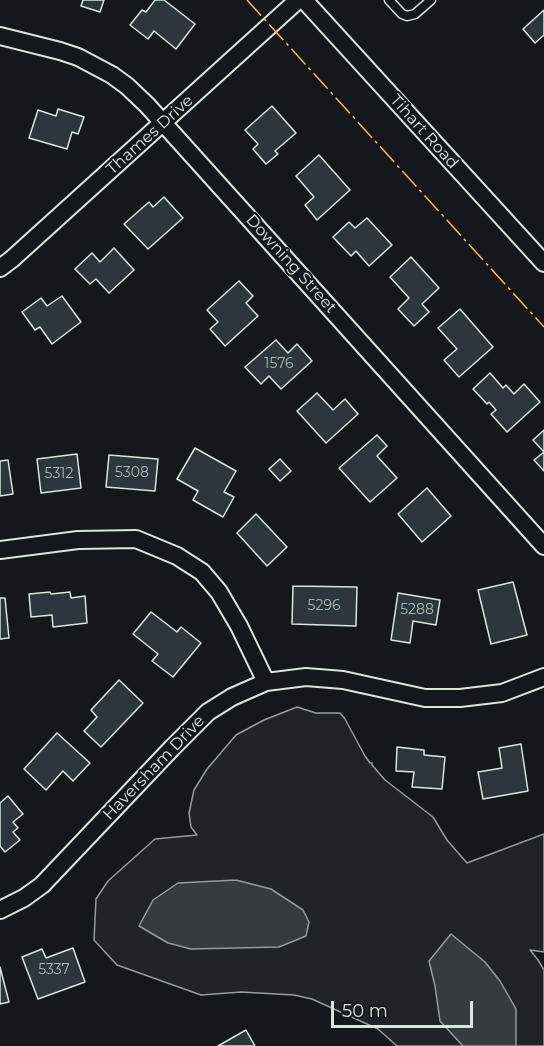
<!DOCTYPE html>
<style>
body{margin:0}
#map{position:relative;width:544px;height:1046px;overflow:hidden;background:#14181c;font-family:Montserrat,sans-serif}
canvas{display:block}
.scale{position:absolute;left:331px;top:1001px;width:142px;height:27px;box-sizing:border-box;border:3px solid #d8e6dc;border-top:0;padding-left:8px;font-size:18px;line-height:21px;white-space:nowrap;color:#d8e6dc;-webkit-text-stroke:4px #14181c;paint-order:stroke}
</style>
<div id="map">
<canvas width="544" height="1046"></canvas>
<div class="scale">50 m</div>
</div>
<script>
const g = document.querySelector('canvas').getContext('2d');
g.lineJoin = 'round';
function paint(path, color) { g.fillStyle = color; g.fill(path, 'evenodd'); }
const poly = rows => new Path2D(rows.map(r => 'M' + r).join(''));
function trace(path, color, width, dash) { g.strokeStyle = color; g.lineWidth = width; g.lineCap = dash ? 'butt' : 'round'; g.setLineDash(dash || []); g.stroke(path); }
function drawText(font, color, halo, rows, align = 'center') {
  g.font = font + ' Montserrat,sans-serif'; g.lineWidth = 4.5; g.setLineDash([]); g.textBaseline = 'middle'; g.strokeStyle = halo; g.fillStyle = color; for (const [text, x, y, turn = 0] of rows) {
    g.save(); g.translate(x, y); g.rotate((+turn || 0) * Math.PI / 180); g.textAlign = isNaN(turn) ? turn : align; if (halo) g.strokeText(text, 0, 0); g.fillText(text, 0, 0); g.restore();
  }
}
const green = poly([
 [297,707,316,713,340,713,345,719,365,756,370,763,372,763,372,765,385,780,433,817,447,840,467,863,544,834,544,952,530,950,538,960,544,970,544,1046,397,1046,378,1029,312,999,294,995,241,992,201,995,117,965,94,940,96,899,108,881,155,839,197,835,191,827,189,813,194,790,207,769,236,735,264,720,297,707]
]);
const water = poly([
 [236,880,271,889,303,910,309,922,306,936,279,947,191,949,168,943,139,926,153,900,178,883,236,880],
 [451,934,485,962,500,981,516,1009,516,1046,463,1046,440,1021,435,986,429,961,451,934]
]);
const building = poly([
 [83,0,104,0,100,12,81,6,83,0],
 [155,0,164,0,195,24,176,49,154,31,148,39,130,25,142,10,146,12,155,0],
 [544,10,544,35,535,43,523,29,544,10],
 [272,106,296,133,275,151,278,154,266,164,253,149,258,144,245,130,272,106],
 [58,109,84,117,78,134,72,132,67,149,29,138,38,110,56,116,58,109],
 [319,155,350,190,317,220,305,205,314,197,296,176,319,155],
 [164,197,183,218,148,249,124,224,149,202,153,207,164,197],
 [367,218,392,245,369,266,356,251,351,256,333,237,349,222,355,228,367,218],
 [114,248,134,270,109,293,96,279,90,284,75,269,92,253,100,262,114,248],
 [411,257,439,288,422,304,429,312,414,326,398,309,409,298,390,277,411,257],
 [239,281,253,296,246,303,258,316,225,346,210,329,218,322,207,310,239,281],
 [62,296,81,322,52,344,40,327,35,330,22,312,41,298,47,306,62,296],
 [460,309,493,347,459,377,444,360,457,349,438,328,460,309],
 [276,340,288,353,297,344,312,361,281,389,269,376,261,384,245,367,276,340],
 [490,373,503,388,506,385,514,394,524,384,540,402,507,432,491,414,496,410,489,402,487,404,473,389,490,373],
 [317,393,333,410,345,399,358,414,326,443,297,411,317,393],
 [544,430,544,471,534,460,544,452,533,440,544,430],
 [377,435,387,446,377,456,397,478,370,502,339,468,377,435],
 [195,448,236,471,224,492,234,497,223,517,193,500,198,491,177,479,195,448],
 [77,454,81,488,41,493,37,459,77,454],
 [109,455,158,459,155,491,106,487,109,455],
 [280,459,291,471,280,481,269,469,280,459],
 [8,460,13,494,0,496,0,461,8,460],
 [427,488,451,516,422,542,398,514,427,488],
 [256,514,287,547,267,566,237,533,256,514],
 [513,582,527,635,491,644,478,590,513,582],
 [293,586,357,587,356,626,292,624,293,586],
 [50,592,51,594,70,592,71,598,85,596,87,623,53,627,52,615,31,617,29,594,50,592],
 [398,593,440,600,436,625,413,621,410,643,391,640,398,593],
 [0,598,5,598,9,638,0,639,0,598],
 [151,612,177,632,181,627,201,643,173,677,152,661,158,654,133,634,151,612],
 [119,680,143,703,101,747,84,731,97,717,91,710,119,680],
 [57,733,90,763,73,781,63,771,46,790,24,769,57,733],
 [521,744,528,791,483,799,478,772,502,768,499,748,521,744],
 [397,747,424,750,424,755,445,757,442,789,412,787,414,772,396,771,397,747],
 [8,796,23,814,13,822,18,828,13,832,20,840,5,852,0,846,0,803,8,796],
 [73,948,85,982,38,999,22,957,42,949,46,958,73,948],
 [0,967,9,1002,0,1004,0,967],
 [246,1030,255,1046,218,1046,246,1030]
]);
const service = poly([
 [389,0,402,14,407,16,415,14,431,0]
]);
const minor = poly([
 [304,0,544,263],
 [0,36,60,51,78,57,112,75,127,86,147,105,544,546],
 [0,268,12,259,298,0],
 [0,550,78,540,136,539,177,556,202,572,219,592,239,626,266,682],
 [0,910,24,898,42,885,172,748,208,712,232,697,266,682,306,677,343,680,425,698,460,698,502,693,544,677]
]);
const power = poly([
 [247,0,544,327]
]);
const numberNames = [
 ["1576",279,364],
 ["5308",132,473],
 ["5312",59,474],
 ["5296",324,606],
 ["5288",417,610],
 ["5337",54,970]
];
const streetNames = [
 ["Tihart Road",424,132,48],
 ["Thames Drive",150,135,-42],
 ["Downing Street",291,264,48],
 ["Haversham Drive",154,768,-46]
];
paint(green, '#202428');
trace(green, '#939e99', 1.5);
paint(water, '#363b3e');
trace(water, '#939e99', 1.5);
paint(building, '#2c363c');
trace(building, '#d8e6dc', 1.5);
trace(service, '#d8e6dc', 11);
trace(minor, '#d8e6dc', 20);
trace(service, '#14181c', 8);
trace(minor, '#14181c', 16);
trace(power, '#ffb74d', 1.5, [21, 4.5, 3, 4.5]);
drawText('14px', '#adbab4', null, numberNames);
drawText('16px', '#d8e6dc', '#14181c', streetNames);
</script>
